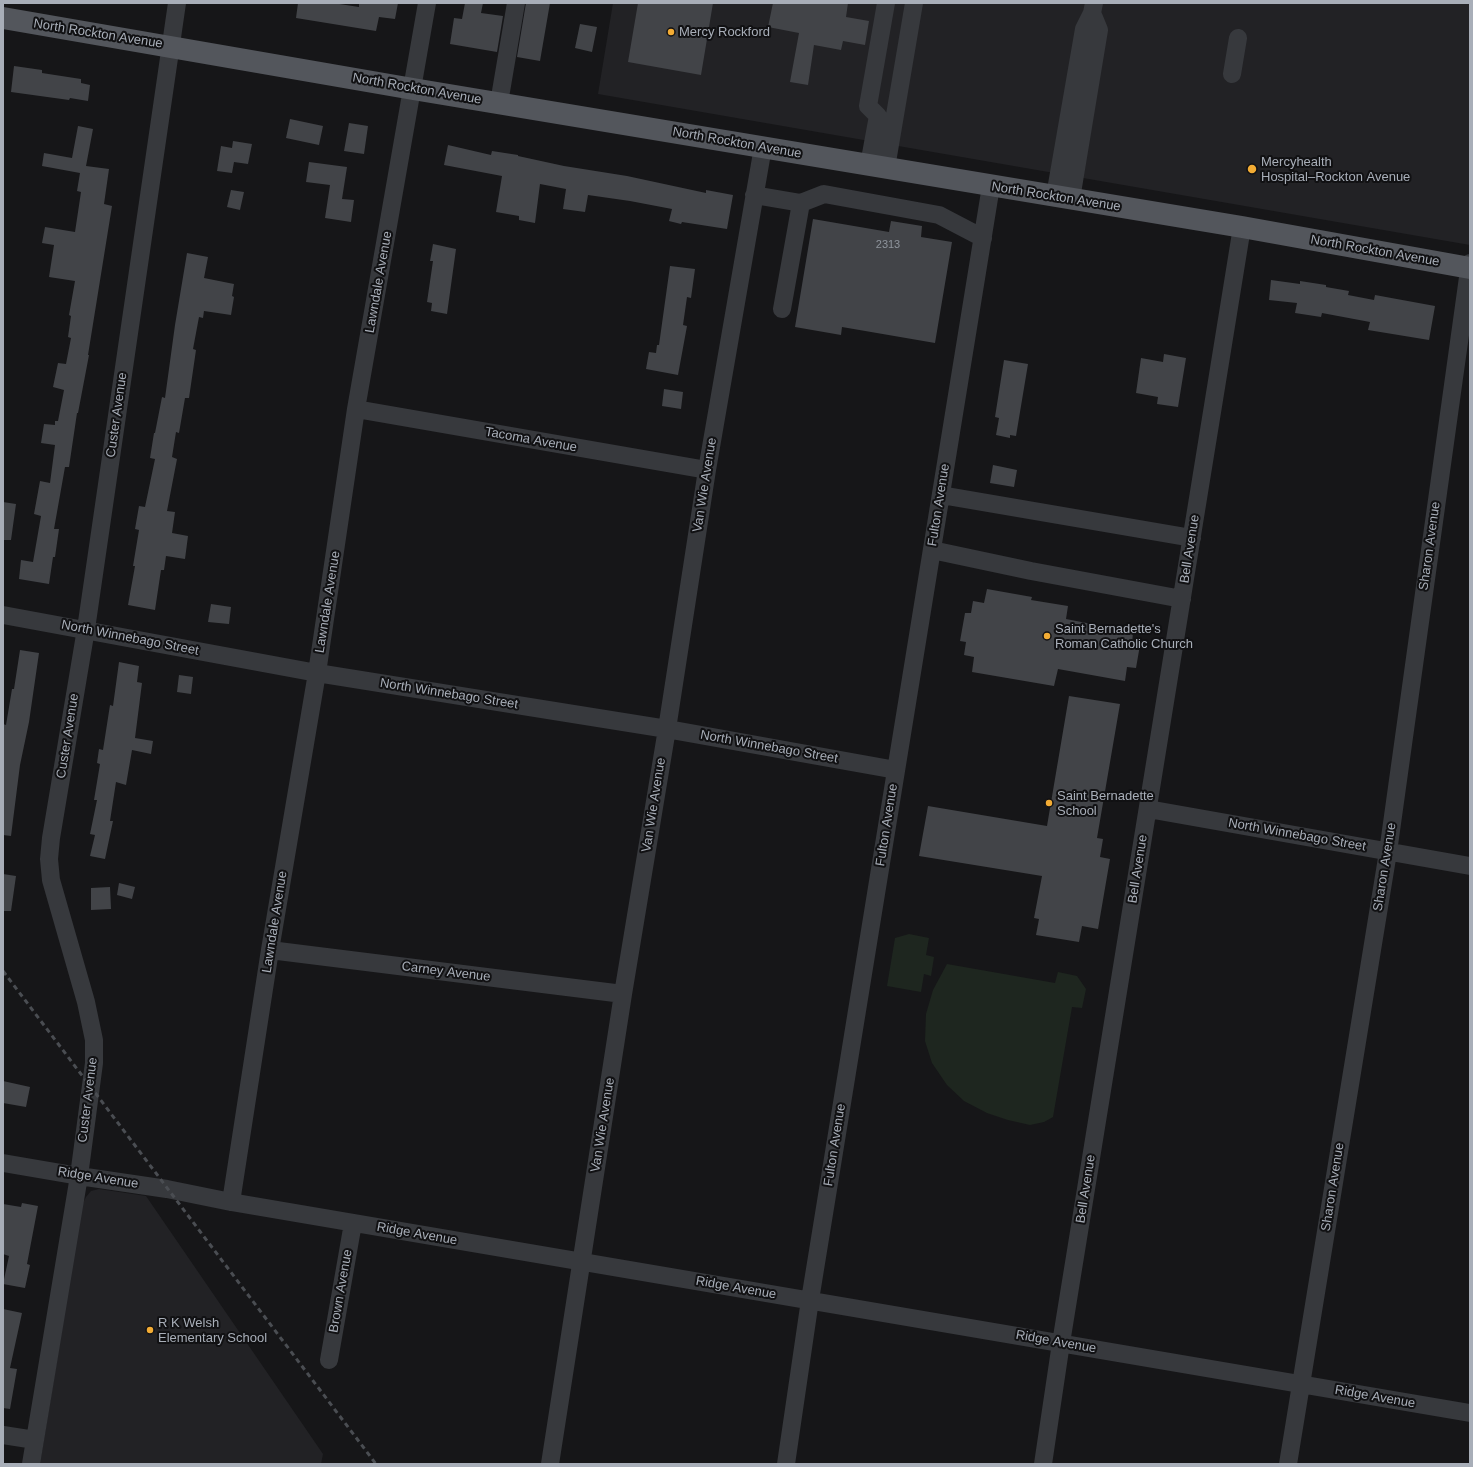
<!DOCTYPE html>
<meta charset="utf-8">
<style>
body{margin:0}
#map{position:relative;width:1473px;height:1467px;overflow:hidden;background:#161618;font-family:Helvetica,sans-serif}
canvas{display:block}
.frame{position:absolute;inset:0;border:4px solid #a8aeb8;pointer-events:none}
</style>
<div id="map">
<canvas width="1473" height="1467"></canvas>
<div class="frame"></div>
</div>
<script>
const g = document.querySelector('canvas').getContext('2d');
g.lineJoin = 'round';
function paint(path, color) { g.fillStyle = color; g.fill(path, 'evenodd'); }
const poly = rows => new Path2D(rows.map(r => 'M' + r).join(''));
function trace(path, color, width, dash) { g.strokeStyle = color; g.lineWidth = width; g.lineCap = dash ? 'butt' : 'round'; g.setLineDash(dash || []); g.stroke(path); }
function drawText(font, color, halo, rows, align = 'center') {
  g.font = font + ' Helvetica,sans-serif'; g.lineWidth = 4; g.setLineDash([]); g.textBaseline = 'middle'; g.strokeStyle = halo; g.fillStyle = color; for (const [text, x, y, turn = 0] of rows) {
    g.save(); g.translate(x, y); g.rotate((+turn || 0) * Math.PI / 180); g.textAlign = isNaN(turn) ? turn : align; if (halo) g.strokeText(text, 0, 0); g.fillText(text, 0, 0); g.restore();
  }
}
const built = poly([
 [613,3,1470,3,1470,245,598,94],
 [99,1189,146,1196,323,1454,321,1464,40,1464,82,1205,86,1197,91,1191]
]);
const green = poly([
 [909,934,929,938,926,955,934,957,931,976,924,974,921,992,887,986,895,938],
 [947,964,1055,983,1058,972,1077,976,1086,989,1082,1008,1072,1007,1053,1117,1044,1122,1030,1125,1008,1120,987,1113,964,1101,947,1085,932,1063,925,1041,926,1014,933,990]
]);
const building = poly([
 [298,3,333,3,359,7,359,3,398,3,395,19,379,17,376,31,296,18],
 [465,3,483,3,481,13,503,16,497,52,450,44,454,18,462,19],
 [526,3,550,3,540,61,517,57],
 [638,3,713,3,701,75,628,62],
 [773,3,848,3,846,17,869,21,865,45,843,41,841,50,814,45,808,85,790,82,799,33,768,27],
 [580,24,597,27,592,52,575,48],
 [14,66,42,70,42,73,81,79,81,83,90,85,88,101,70,98,69,100,11,92],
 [290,119,323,126,319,145,286,138],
 [349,123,368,126,364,154,344,151],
 [78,126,93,129,86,166,109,169,104,204,112,206,88,355,89,355,78,413,77,413,69,467,65,467,54,529,59,529,55,557,53,557,49,584,19,579,21,560,33,562,41,516,34,514,40,481,50,483,55,445,41,443,44,424,55,425,55,421,58,421,64,390,53,387,58,363,66,364,71,338,68,337,71,316,69,315,75,281,49,277,54,245,42,243,45,227,75,232,81,192,77,191,80,173,42,166,44,153,72,158],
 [233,141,252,144,248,164,234,162,232,173,217,171,221,146,232,148],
 [448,145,491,155,492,151,518,155,518,156,564,166,627,176,706,193,706,190,733,195,727,229,682,222,681,224,669,221,672,209,630,201,588,195,585,212,563,209,566,189,540,184,535,223,519,220,519,216,496,212,502,176,444,165],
 [309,162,347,167,342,199,354,200,351,222,325,218,330,185,306,182],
 [231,190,244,192,240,210,227,207],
 [813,219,889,232,891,221,922,226,921,237,952,242,935,343,842,327,841,335,795,327],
 [433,244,456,249,447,314,431,311,432,303,427,302,433,261,430,261],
 [187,253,208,257,204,278,234,284,232,296,234,297,231,315,204,311,203,318,199,317,193,349,196,350,189,398,185,398,179,433,176,432,172,457,177,459,167,511,175,512,172,533,188,536,185,559,166,556,164,570,161,570,155,610,128,605,135,566,133,566,139,530,135,529,139,506,145,507,155,459,150,458,154,433,155,433,162,397,165,398,175,325],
 [670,266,695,269,691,298,687,297,683,325,687,326,678,375,646,369,649,352,656,353,657,345,659,345],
 [1271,280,1300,284,1300,281,1326,285,1326,287,1349,291,1348,295,1374,300,1375,295,1435,306,1429,340,1368,330,1370,322,1322,313,1321,317,1295,313,1297,303,1269,300],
 [1164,354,1186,358,1178,407,1157,404,1158,397,1136,393,1141,358,1163,362],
 [1004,360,1028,364,1016,436,1010,435,1010,438,996,435,999,418,995,417],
 [664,389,683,392,681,409,662,406],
 [993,465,1017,470,1014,487,990,483],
 [3,502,16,504,11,540,3,540],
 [987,589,1032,597,1031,600,1068,606,1066,619,1133,632,1132,644,1140,645,1136,668,1127,667,1125,681,1058,669,1054,686,972,672,974,657,964,655,966,642,960,641,965,613,971,613,973,601,984,603],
 [211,604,231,607,229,624,208,622],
 [20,650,39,653,29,722,20,765,11,836,3,835,3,724,6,725,12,689,14,689],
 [119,662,139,666,137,682,142,683,135,738,153,741,151,754,132,750,126,785,116,782,110,821,113,821,105,859,90,856,95,835,90,834,97,800,94,800,100,764,97,763,99,749,103,750,110,705,113,706],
 [179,675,193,677,191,694,177,692],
 [1069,696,1120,704,1097,838,1103,839,1100,857,1110,859,1098,929,1082,926,1079,942,1036,935,1039,919,1034,918,1042,876,919,856,928,806,1047,826],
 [3,874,16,876,11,911,3,911],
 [119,883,135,887,132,899,117,895],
 [110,887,111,909,91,910,91,888],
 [3,1081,30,1087,26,1107,3,1103],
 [22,1203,38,1206,27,1264,30,1265,25,1288,3,1284,9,1256,3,1254,3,1204,21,1207],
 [3,1309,22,1313,10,1368,17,1369,10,1409,3,1408]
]);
const minor = poly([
 [1232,74,1238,38],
 [499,103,516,3],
 [869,165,878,116,868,106,886,3],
 [886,168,914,3],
 [754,195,801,203,824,194,939,215,983,238],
 [1055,196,1084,29,1092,13,1094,3],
 [1071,199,1099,30,1092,13],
 [782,309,801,203],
 [356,409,707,470],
 [941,495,1192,538],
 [932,550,1031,571,1182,599],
 [3,615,317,673,667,729,896,770],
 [1148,809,1470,866],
 [270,950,623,994],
 [3,1163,79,1176,167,1189,231,1202,1470,1413],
 [231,1202,270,950,317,673,356,409,427,3],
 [329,1360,353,1223],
 [3,1435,35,1440],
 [31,1464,79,1176,94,1063,94,1040,86,1002,51,880,49,859,51,838,86,629,177,3],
 [550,1464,623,994,667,729,707,470,763,147],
 [786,1464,810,1300,991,186],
 [1043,1464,1061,1343,1242,227],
 [1288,1464,1388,852,1470,263]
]);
const major = poly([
 [3,18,413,89,1242,227,1470,268]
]);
const rail = poly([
 [3,971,376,1464]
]);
const markers = [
 [671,32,4,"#f3ac34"],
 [1252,169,5,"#f3ac34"],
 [1047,636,4,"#f3ac34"],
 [1049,803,4,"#f3ac34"],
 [150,1330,4,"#f3ac34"]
];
const numberNames = [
 ["2313",888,245]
];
const poiNames = [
 ["Mercy Rockford",679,32],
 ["Mercyhealth",1261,162],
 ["Hospital–Rockton Avenue",1261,177],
 ["Saint Bernadette's",1055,629],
 ["Roman Catholic Church",1055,644],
 ["Saint Bernadette",1057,796],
 ["School",1057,811],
 ["R K Welsh",158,1323],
 ["Elementary School",158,1338]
];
const streetNames = [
 ["North Rockton Avenue",98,34,9],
 ["North Rockton Avenue",417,89,10],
 ["North Rockton Avenue",737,143,10],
 ["North Rockton Avenue",1056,197,9],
 ["North Rockton Avenue",1375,251,10],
 ["Lawndale Avenue",379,282,-80],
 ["Custer Avenue",117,415,-82],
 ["Tacoma Avenue",531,440,10],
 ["Van Wie Avenue",705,485,-81],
 ["Fulton Avenue",939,505,-81],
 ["Sharon Avenue",1430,546,-82],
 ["Bell Avenue",1190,549,-81],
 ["Lawndale Avenue",328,602,-81],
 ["North Winnebago Street",130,638,11],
 ["North Winnebago Street",449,694,9],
 ["Custer Avenue",68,736,-81],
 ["North Winnebago Street",769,747,10],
 ["Van Wie Avenue",654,805,-81],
 ["Fulton Avenue",887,825,-81],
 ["North Winnebago Street",1297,835,10],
 ["Sharon Avenue",1385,867,-81],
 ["Bell Avenue",1138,869,-81],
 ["Lawndale Avenue",275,922,-81],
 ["Carney Avenue",446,972,7],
 ["Custer Avenue",88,1100,-83],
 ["Van Wie Avenue",603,1125,-81],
 ["Fulton Avenue",835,1145,-81],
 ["Ridge Avenue",98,1178,9],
 ["Sharon Avenue",1333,1187,-81],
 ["Bell Avenue",1086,1189,-81],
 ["Ridge Avenue",417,1234,10],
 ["Ridge Avenue",736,1288,10],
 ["Brown Avenue",341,1291,-80],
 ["Ridge Avenue",1056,1342,10],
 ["Ridge Avenue",1375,1397,10]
];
paint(built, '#222225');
paint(green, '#1e261f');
paint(building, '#424448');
trace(minor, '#37393d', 18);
trace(major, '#53565c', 22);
trace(rail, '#4a4d52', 3, [5, 4]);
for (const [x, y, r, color] of markers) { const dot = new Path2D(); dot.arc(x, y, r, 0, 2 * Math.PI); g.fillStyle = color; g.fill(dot); trace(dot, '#111113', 1.5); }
drawText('11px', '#8e949c', null, numberNames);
drawText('13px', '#a8aeb8', '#111113', poiNames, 'left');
drawText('13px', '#a8aeb8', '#111113', streetNames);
</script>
